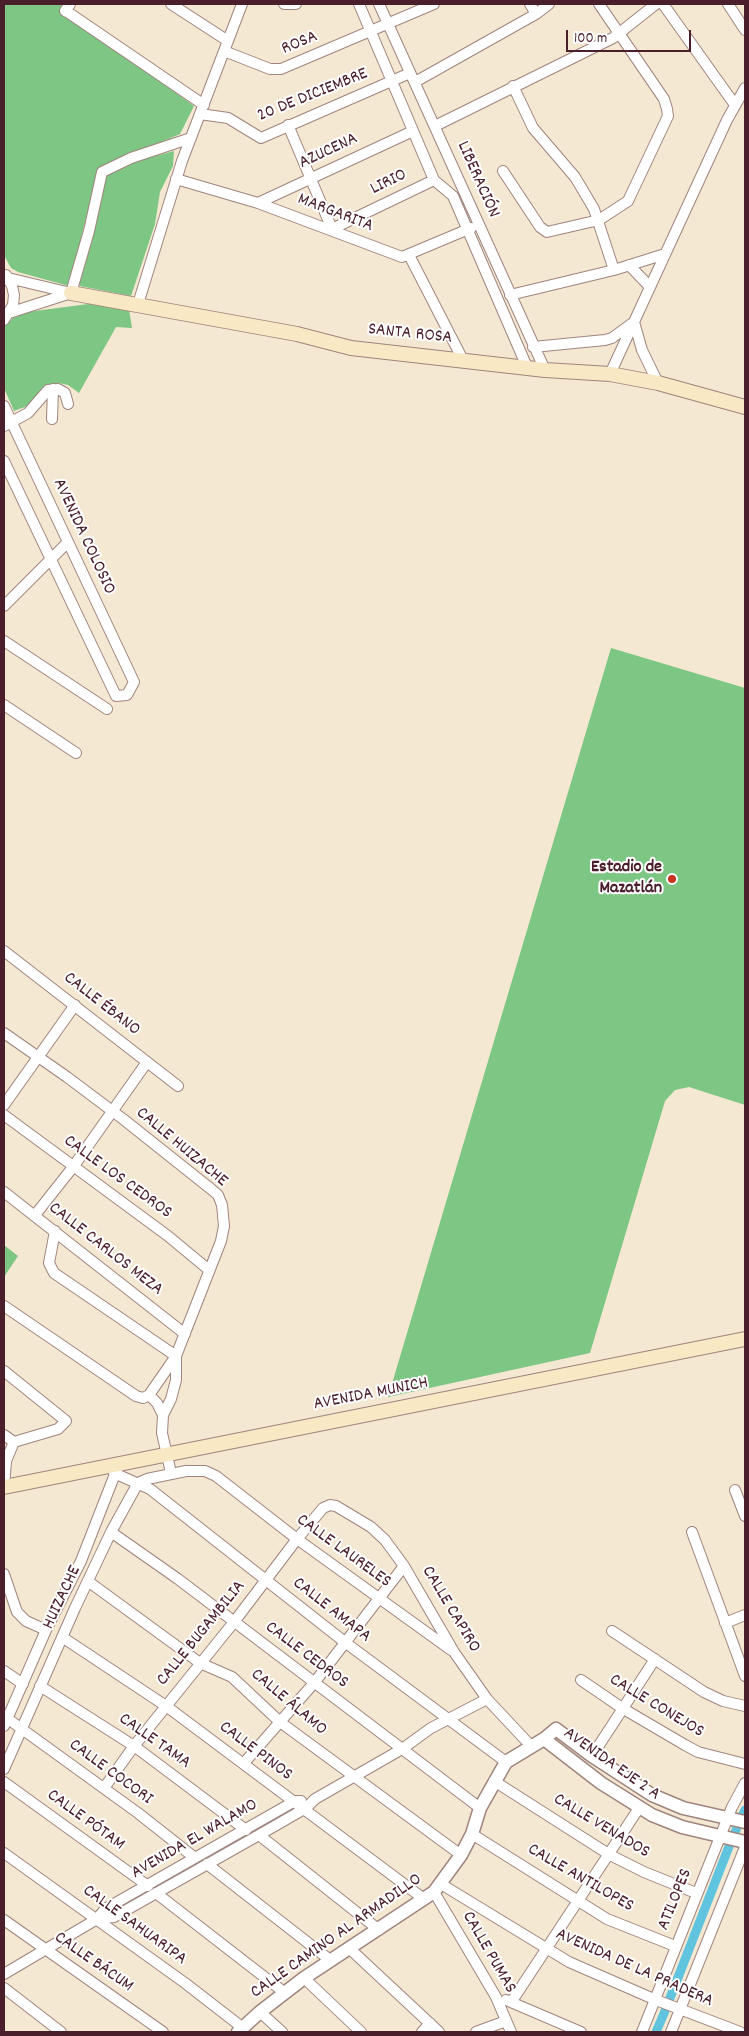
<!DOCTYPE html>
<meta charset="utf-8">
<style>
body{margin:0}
#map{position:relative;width:749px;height:2036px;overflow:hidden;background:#f5e8d2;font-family:Dekko,sans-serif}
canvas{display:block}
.frame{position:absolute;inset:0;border:5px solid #4a1f2b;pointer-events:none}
.scale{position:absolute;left:566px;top:30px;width:125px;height:22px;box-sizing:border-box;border:2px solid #4a1f2b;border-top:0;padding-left:6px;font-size:15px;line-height:18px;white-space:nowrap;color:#4a1f2b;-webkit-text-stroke:4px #fff;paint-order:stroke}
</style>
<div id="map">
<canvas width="749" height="2036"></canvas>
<div class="frame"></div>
<div class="scale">100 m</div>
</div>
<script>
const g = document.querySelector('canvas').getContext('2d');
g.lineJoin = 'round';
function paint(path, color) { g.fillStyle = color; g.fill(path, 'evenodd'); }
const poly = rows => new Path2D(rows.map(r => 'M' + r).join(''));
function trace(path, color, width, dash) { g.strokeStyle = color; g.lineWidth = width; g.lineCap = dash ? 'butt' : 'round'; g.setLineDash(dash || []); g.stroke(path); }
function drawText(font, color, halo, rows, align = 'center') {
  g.font = font + ' Dekko,sans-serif'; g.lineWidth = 4; g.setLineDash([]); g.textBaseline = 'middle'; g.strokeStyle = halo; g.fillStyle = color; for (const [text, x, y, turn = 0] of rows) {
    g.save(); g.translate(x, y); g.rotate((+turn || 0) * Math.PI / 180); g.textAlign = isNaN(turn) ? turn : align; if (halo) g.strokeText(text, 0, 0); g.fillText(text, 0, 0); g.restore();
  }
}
const green = poly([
 [4,4,63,4,60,8,194,106,180,134,98,170,69,286,18,272,11,268,5,257],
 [174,151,173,166,160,192,155,224,131,296,80,286,77,281,106,174,133,162],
 [96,303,129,309,132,328,116,327,79,393,68,385,58,383,49,386,30,405,14,411,4,388,4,327,13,318,27,312],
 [611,648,745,688,745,1105,689,1087,675,1090,665,1101,590,1353,388,1397],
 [4,1245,18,1256,4,1277]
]);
const canal = poly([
 [742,1816,745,1810],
 [734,1835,738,1825],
 [670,1998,730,1844],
 [656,2032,665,2011]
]);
const minor = poly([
 [70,4,65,11,69,13,204,105],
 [171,4,228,41],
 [284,4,296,4],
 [359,4,434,180,453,196,527,367],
 [379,4,545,370],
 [530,4,536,14],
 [663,4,735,105],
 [728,4,745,30],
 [224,51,270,69,281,69,434,4],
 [415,82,536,14,549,4],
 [513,86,533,128,575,177,594,209,614,270],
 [200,114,228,118,261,138,410,73],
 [288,125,332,229,434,180],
 [435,126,613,38,656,4],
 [503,171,540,227,547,232,599,220,628,201,668,116,667,109,664,99,599,4],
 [176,179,258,203,402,257,471,228],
 [258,203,413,131],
 [409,255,463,360],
 [629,265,650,287],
 [8,278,71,293,9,313],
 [71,293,89,231,102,172,131,158,191,138],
 [510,295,614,270,665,254],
 [138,304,182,161,242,4],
 [4,320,13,305,14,295,12,286,6,275],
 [533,347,605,340,612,338,634,322,642,350,658,383],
 [610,374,727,120,745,88],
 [4,406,134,682,127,695,116,696,4,461],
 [52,419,53,389],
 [4,426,28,413,48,390,58,389,65,393,68,404],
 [4,606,67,543],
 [4,641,107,709],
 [4,705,76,753],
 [4,951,178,1086],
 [4,1033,67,1077,123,1119,211,1189,218,1195,222,1205,224,1226,221,1241,176,1356,176,1380,171,1399,163,1415,162,1433,171,1473],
 [4,1105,75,1005],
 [4,1115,168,1236,209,1270],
 [4,1192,185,1334],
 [35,1215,73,1167,147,1062],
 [55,1231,49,1263,54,1273,176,1356],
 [4,1306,136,1396,143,1398,149,1395,176,1356],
 [4,1371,66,1421,58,1429,14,1442,6,1461,4,1487],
 [149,1395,157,1403,163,1415],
 [4,1435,14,1442],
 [114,1473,150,1489,346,1643,506,1762],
 [138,1483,147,1479,186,1471,205,1471,216,1476,297,1539,451,1650],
 [735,1490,745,1516],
 [111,1532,178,1579,480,1808],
 [692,1532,745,1676],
 [4,1574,17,1612,26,1621,46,1630],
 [89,1582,200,1663,232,1677,280,1722,461,1855],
 [725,1623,745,1615],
 [612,1631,704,1692,723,1701,745,1706],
 [62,1637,166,1706,424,1899],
 [4,1671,23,1684],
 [581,1680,622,1708,685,1745,698,1752,745,1764],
 [40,1686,134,1746,246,1830],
 [4,1716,138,1813,195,1858],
 [4,1726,46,1630,81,1561,117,1469],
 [592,1756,655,1659],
 [244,1763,314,1683,404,1566],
 [4,1769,75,1608,111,1532,138,1483],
 [494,1781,610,1855,644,1872,696,1893],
 [4,1782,148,1886],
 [104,1788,134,1746,234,1622,297,1539,323,1508,330,1505,336,1506,371,1527,385,1540,404,1566,454,1652,487,1699,531,1746],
 [472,1834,607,1919,675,1946],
 [259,1835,379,1930],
 [4,1853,185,1983,243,2028],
 [207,1864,330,1960],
 [441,1884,569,1962,656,2000,740,2032],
 [434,1892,496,1997,511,2032],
 [156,1893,285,1993],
 [97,1919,114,1917,259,1835,306,1808,315,1799,402,1749,431,1728,487,1699],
 [4,1920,163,2032],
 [349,1948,439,2032],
 [4,1974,97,1919,105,1909,295,1801,301,1801],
 [304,1978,361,2032],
 [4,1988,61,2032],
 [506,2000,581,2032],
 [512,2001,639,1808],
 [260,2012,282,2032],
 [422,2032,430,2023],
 [476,2032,506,2021],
 [642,2032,732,1807,745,1783],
 [671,2032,745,1847]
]);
const tertiary = poly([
 [544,1739,601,1783,652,1815,682,1827,745,1842],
 [238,2032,260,2012,304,1978,434,1892,461,1855,472,1834,480,1808,506,1762,544,1739,556,1729,592,1756,652,1795,683,1808,745,1822]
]);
const secondary = poly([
 [71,293,297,334,351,348,545,370,610,374,658,383,745,407],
 [4,1487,745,1339]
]);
const markers = [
 [672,879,5,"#c8321e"]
];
const streetNames = [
 ["ROSA",300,44,-22],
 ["20 DE DICIEMBRE",313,96,-22],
 ["AZUCENA",329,152,-25],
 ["LIBERACIÓN",477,180,66],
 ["LIRIO",389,183,-26],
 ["MARGARITA",335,214,21],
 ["SANTA ROSA",410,335,6],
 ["AVENIDA COLOSIO",83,537,65],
 ["CALLE ÉBANO",101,1005,38],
 ["CALLE HUIZACHE",181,1148,40],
 ["CALLE LOS CEDROS",117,1178,36],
 ["CALLE CARLOS MEZA",105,1250,38],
 ["AVENIDA MUNICH",371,1395,-11],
 ["CALLE LAURELES",343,1552,36],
 ["HUIZACHE",63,1598,-65],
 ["CALLE CAPIRO",450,1610,59],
 ["CALLE AMAPA",331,1611,38],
 ["CALLE BUGAMBILIA",202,1634,-51],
 ["CALLE CEDROS",306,1656,37],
 ["CALLE ÁLAMO",288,1703,40],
 ["CALLE CONEJOS",656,1707,31],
 ["CALLE TAMA",154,1742,35],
 ["CALLE PINOS",255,1752,37],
 ["AVENIDA EJE 2 A",611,1765,35],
 ["CALLE COCORI",110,1773,36],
 ["CALLE PÓTAM",85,1821,36],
 ["CALLE VENADOS",601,1827,31],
 ["AVENIDA EL WALAMO",195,1840,-30],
 ["CALLE ANTILOPES",580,1879,30],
 ["ATILOPES",676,1900,-68],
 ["CALLE SAHUARIPA",134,1926,36],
 ["CALLE CAMINO AL ARMADILLO",337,1937,-35],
 ["CALLE PUMAS",488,1953,60],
 ["CALLE BÁCUM",93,1963,35],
 ["AVENIDA DE LA PRADERA",634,1969,24]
];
const poiNames = [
 ["Estadio de",662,869],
 ["Mazatlán",662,890]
];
paint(green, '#7dc683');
trace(canal, '#61c4df', 9);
trace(minor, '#a0847e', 12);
trace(tertiary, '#a0847e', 15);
trace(secondary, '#a0847e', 16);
trace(minor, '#fff', 10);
trace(tertiary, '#fff', 12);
trace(secondary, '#f8e8c3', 14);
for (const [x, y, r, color] of markers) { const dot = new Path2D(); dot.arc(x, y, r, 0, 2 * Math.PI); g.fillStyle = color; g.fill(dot); trace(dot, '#fff', 2); }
drawText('18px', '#4a1f2b', '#fff', streetNames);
drawText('bold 18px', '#4a1f2b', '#fff', poiNames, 'right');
</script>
